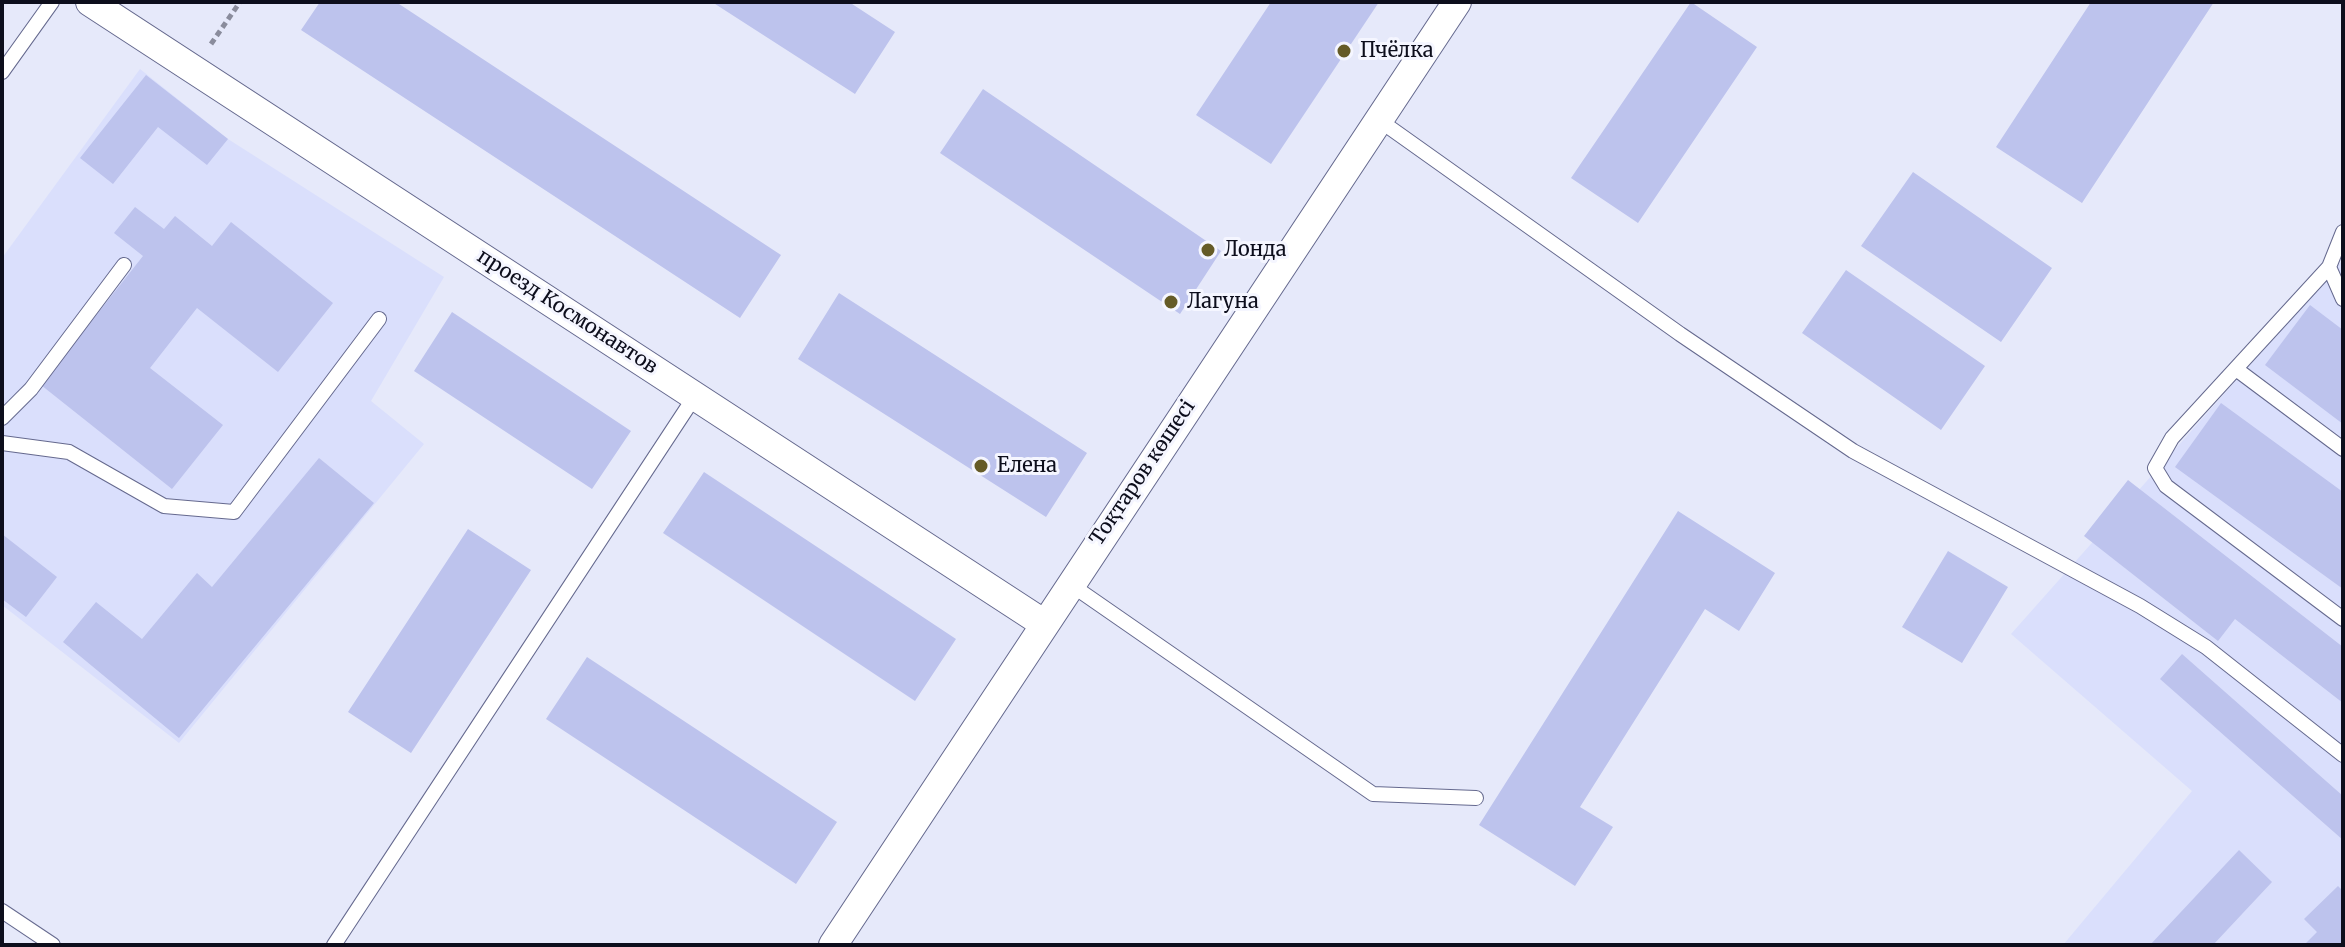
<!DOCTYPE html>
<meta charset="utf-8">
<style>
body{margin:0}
#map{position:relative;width:2345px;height:947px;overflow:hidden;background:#e6e9fa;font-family:Merriweather,serif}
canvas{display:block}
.frame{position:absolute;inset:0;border:4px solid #0d0e1c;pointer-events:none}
</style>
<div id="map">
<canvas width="2345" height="947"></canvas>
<div class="frame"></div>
</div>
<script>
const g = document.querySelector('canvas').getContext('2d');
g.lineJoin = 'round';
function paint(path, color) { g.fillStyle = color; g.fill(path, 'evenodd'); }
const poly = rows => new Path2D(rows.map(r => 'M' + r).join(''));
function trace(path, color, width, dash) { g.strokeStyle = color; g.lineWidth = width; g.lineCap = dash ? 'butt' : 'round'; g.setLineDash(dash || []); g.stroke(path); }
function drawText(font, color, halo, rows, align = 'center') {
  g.font = font + ' Merriweather,serif'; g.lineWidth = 6; g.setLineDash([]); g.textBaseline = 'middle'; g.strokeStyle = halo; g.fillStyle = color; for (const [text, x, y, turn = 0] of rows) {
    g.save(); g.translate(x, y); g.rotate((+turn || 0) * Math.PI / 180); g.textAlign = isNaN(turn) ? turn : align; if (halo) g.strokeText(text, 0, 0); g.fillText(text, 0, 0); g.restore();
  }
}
const built = poly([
 [140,69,228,139,444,277,371,401,424,444,179,743,2,605,2,258],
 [2343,260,2343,945,2063,945,2192,791,2011,634]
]);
const building = poly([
 [320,2,396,2,781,255,740,318,301,30],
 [712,2,849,2,895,32,855,94],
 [1271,2,1379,2,1271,164,1196,115],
 [1691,2,1757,47,1638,223,1571,178],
 [2091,2,2214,2,2082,203,1996,147],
 [146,75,228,139,207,165,158,127,113,184,80,158],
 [983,89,1221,251,1180,314,940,153],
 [1913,172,2052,268,2001,342,1861,246],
 [135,207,164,229,175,216,212,246,231,222,333,303,278,372,197,308,150,368,223,425,172,489,41,385,143,256,114,233],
 [1846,270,1985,366,1941,430,1802,333],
 [839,293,1087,453,1046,517,798,359],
 [2310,305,2343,330,2343,424,2265,365],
 [452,312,631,431,592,489,414,371],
 [2221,403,2343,492,2343,589,2175,467],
 [319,458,374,503,179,738,63,642,96,602,142,639,197,573,212,587],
 [704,472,956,639,915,701,663,533],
 [2128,480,2343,647,2343,703,2235,619,2218,641,2084,536],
 [1678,511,1775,573,1739,631,1705,609,1580,807,1613,827,1575,886,1479,825],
 [468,529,531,570,411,753,348,712],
 [2,534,57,577,26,617,2,599],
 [1948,551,2008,587,1962,663,1902,627],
 [2182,654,2343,796,2343,840,2160,679],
 [587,657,837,822,796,884,546,719],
 [2239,850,2272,882,2213,945,2150,945],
 [2338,886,2343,891,2343,945,2304,945,2317,932,2304,919]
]);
const path = poly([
 [211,44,240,2]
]);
const lane = poly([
 [2,72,52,2],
 [1379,120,1680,334,1853,451,2140,606,2206,647,2343,755],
 [2343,232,2329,267,2343,299],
 [2329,267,2172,438,2155,468,2166,486,2343,619],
 [2236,369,2343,449],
 [2,418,31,389,124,265],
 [2,443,69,452,164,506,234,512,379,319],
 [1070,584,1373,794,1476,798],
 [2,911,53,945],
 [334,945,695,396]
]);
const street = poly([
 [90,2,1043,623],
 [833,945,1457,2]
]);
const markers = [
 [1344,51,8,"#655b27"],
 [1208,250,8,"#655b27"],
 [1171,302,8,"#655b27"],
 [981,466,8,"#655b27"]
];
const poiNames = [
 ["Пчёлка",1360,51],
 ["Лонда",1224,250],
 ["Лагуна",1187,302],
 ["Елена",997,466]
];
const streetNames = [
 ["проезд Космонавтов",567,312,33],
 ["Тоқтаров көшесі",1143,473,-56]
];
paint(built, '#dadffc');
paint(building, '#bdc3ed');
trace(lane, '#65698e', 16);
trace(street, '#65698e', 30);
trace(path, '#8a8c9c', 5, [6, 4]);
trace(lane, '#fff', 14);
trace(street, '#fff', 28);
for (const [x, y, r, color] of markers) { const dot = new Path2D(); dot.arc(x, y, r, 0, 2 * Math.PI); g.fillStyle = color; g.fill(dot); trace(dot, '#f5f6ff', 3); }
drawText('20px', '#0d0e1c', '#f5f6ff', poiNames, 'left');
drawText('20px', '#0d0e1c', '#f5f6ff', streetNames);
</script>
